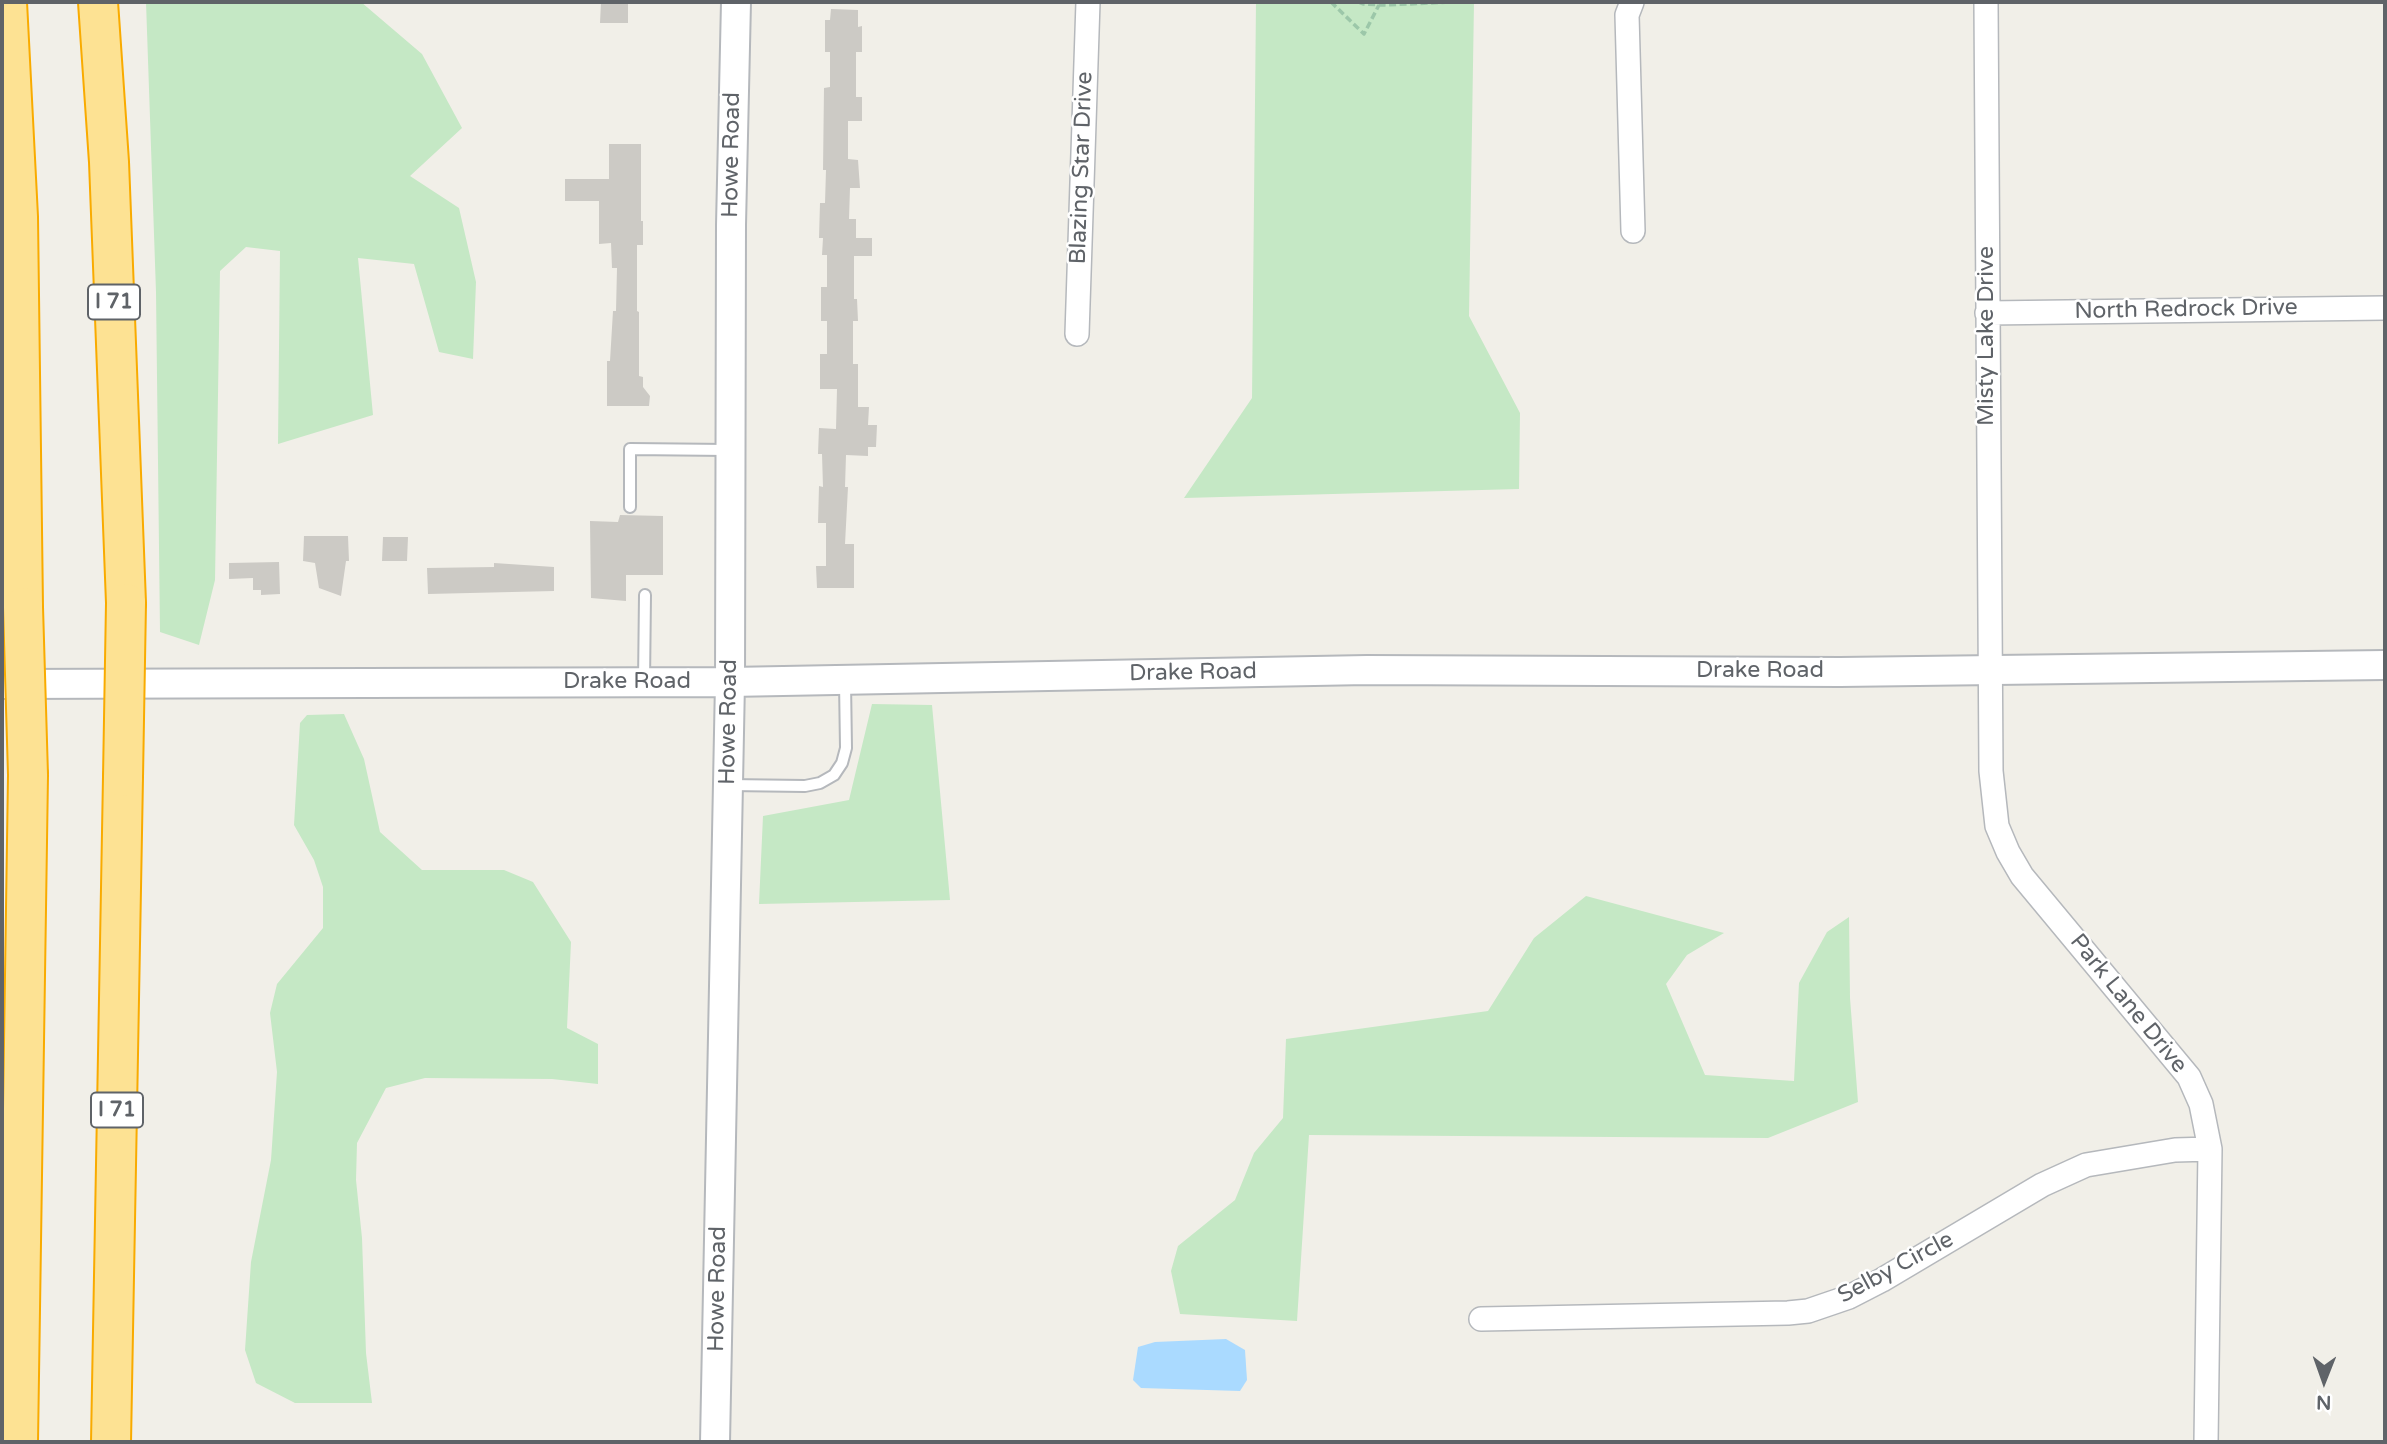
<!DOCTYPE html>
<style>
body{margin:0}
#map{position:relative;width:2387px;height:1444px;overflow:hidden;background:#f1efe8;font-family:"Varela Round",sans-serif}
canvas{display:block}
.frame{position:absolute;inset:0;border:4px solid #5f6368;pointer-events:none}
.north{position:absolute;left:2289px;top:1346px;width:70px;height:70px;-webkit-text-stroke:5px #fff;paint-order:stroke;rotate:181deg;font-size:19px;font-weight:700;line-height:28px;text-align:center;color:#5f6368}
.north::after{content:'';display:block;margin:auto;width:24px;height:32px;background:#5f6368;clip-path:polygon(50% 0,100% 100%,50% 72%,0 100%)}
</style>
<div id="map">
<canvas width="2387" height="1444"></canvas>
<div class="frame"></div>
<div class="north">N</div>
</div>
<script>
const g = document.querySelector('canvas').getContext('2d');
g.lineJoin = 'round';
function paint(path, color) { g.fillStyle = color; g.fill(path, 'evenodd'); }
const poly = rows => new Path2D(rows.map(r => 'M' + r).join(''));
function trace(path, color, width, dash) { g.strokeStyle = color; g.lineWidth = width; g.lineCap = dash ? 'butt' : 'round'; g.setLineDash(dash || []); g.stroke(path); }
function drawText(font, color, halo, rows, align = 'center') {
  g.font = font + ' "Varela Round",sans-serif'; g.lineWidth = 5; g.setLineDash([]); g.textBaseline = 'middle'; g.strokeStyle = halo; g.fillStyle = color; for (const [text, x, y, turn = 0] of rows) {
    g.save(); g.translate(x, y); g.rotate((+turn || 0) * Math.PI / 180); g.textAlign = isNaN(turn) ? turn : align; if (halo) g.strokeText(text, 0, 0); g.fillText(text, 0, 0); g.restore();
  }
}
const green = poly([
 [146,2,361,2,422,54,462,128,410,176,459,208,476,282,473,359,439,352,414,264,358,258,373,415,278,444,280,251,246,247,220,271,215,580,199,645,160,632,156,292],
 [1256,2,1474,2,1469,316,1520,413,1519,489,1184,498,1252,398],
 [872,704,932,705,950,900,759,904,763,816,849,800],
 [344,714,364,759,380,832,422,870,504,870,533,882,571,942,567,1028,598,1044,598,1084,552,1079,425,1078,386,1088,357,1143,356,1180,362,1238,366,1353,372,1403,295,1403,256,1383,245,1350,251,1262,271,1160,277,1072,270,1013,277,984,323,928,323,887,314,860,294,825,300,723,307,715],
 [1586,896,1724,933,1687,955,1666,984,1705,1075,1794,1081,1799,983,1827,932,1849,917,1850,998,1858,1102,1768,1138,1309,1135,1297,1321,1180,1314,1171,1271,1178,1246,1235,1200,1254,1153,1283,1118,1286,1039,1488,1011,1534,938]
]);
const water = poly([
 [1226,1339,1245,1350,1247,1380,1240,1391,1141,1388,1133,1380,1138,1347,1155,1342]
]);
const building = poly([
 [601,2,628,2,628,23,600,23],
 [831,9,858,10,858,27,862,26,862,52,856,52,856,97,862,97,862,121,848,121,848,159,858,160,860,188,850,188,849,219,856,219,856,238,872,238,872,256,854,256,854,299,857,299,858,321,853,321,853,364,858,364,858,407,869,407,868,425,877,425,876,447,868,447,868,456,846,455,845,487,848,487,845,544,854,544,854,588,817,588,816,566,826,566,826,523,818,523,819,486,823,487,822,454,818,454,819,428,836,429,837,389,820,389,820,354,827,354,827,321,821,321,821,287,827,287,827,255,822,255,823,238,819,238,820,203,825,203,826,170,823,170,824,88,830,87,830,52,825,52,825,20,830,20],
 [609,144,641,144,641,221,643,221,643,245,637,245,637,311,639,312,639,376,643,377,643,387,650,396,649,406,607,406,607,361,610,361,613,311,616,311,617,268,612,268,611,243,599,244,599,201,565,201,565,179,609,179],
 [620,515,663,516,663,575,626,575,626,601,591,598,590,521,618,522],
 [304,536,348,536,349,561,346,561,341,596,319,588,315,563,303,561],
 [383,537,408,537,407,561,382,561],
 [279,562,280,594,261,595,261,590,253,590,253,578,229,579,229,563],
 [494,563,554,567,554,591,428,594,427,568,494,567]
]);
const path = poly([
 [1331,2,1364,34,1379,5],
 [1358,2,1363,4,1386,5,1451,2]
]);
const service = poly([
 [630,507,630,449,728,450],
 [644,682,645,595],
 [729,785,805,786,820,783,834,775,842,763,846,748,845,682]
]);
const minor = poly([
 [1632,2,1627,15,1633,231],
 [1986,2,1991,771,1997,826,2008,852,2022,876,2189,1077,2201,1104,2210,1149,2206,1442],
 [1987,313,2385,308],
 [1077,334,1088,2],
 [1481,1319,1788,1313,1808,1311,1849,1297,1882,1280,2042,1185,2086,1165,2175,1150,2210,1149]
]);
const tertiary = poly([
 [2,684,730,682,1367,670,1840,672,2385,665],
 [715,1442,730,682,731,225,736,2]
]);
const motorway = poly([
 [7,2,18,217,23,607],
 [98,2,109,162,126,603],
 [18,1442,28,775],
 [111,1442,123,777]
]);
const motorwayBridge = poly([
 [23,607,28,775],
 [123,777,126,603]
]);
const shields = [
 [114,302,52],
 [117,1110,52]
];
const shieldNames = [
 ["I 71",114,302],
 ["I 71",117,1110]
];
const streetNames = [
 ["Howe Road",732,155,-89],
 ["Blazing Star Drive",1082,168,-88],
 ["North Redrock Drive",2186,310,-1],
 ["Misty Lake Drive",1987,336,-90],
 ["Drake Road",1760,671],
 ["Drake Road",1193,673,-1],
 ["Drake Road",627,682],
 ["Howe Road",729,722,-89],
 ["Park Lane Drive",2128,1004,51],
 ["Selby Circle",1896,1268,-28],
 ["Howe Road",718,1289,-89]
];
paint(green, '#c5e8c5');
paint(water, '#aadaff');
paint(building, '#cccac5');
trace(service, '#b5b8bc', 14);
trace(minor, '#b5b8bc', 26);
trace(tertiary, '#b5b8bc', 32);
trace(motorway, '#f9ab00', 42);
trace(path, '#9cc7a9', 3.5, [7, 3.5]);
trace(service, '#fff', 10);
trace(minor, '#fff', 23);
trace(tertiary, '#fff', 28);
trace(motorway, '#fde293', 38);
trace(motorwayBridge, '#f9ab00', 42, []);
trace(motorwayBridge, '#fde293', 38);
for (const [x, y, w] of shields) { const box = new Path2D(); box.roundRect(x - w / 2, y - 17.5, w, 35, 5); g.fillStyle = '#fff'; g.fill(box); trace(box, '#5f6368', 2); }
drawText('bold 21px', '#5f6368', null, shieldNames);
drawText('23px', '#5f6368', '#fff', streetNames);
</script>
